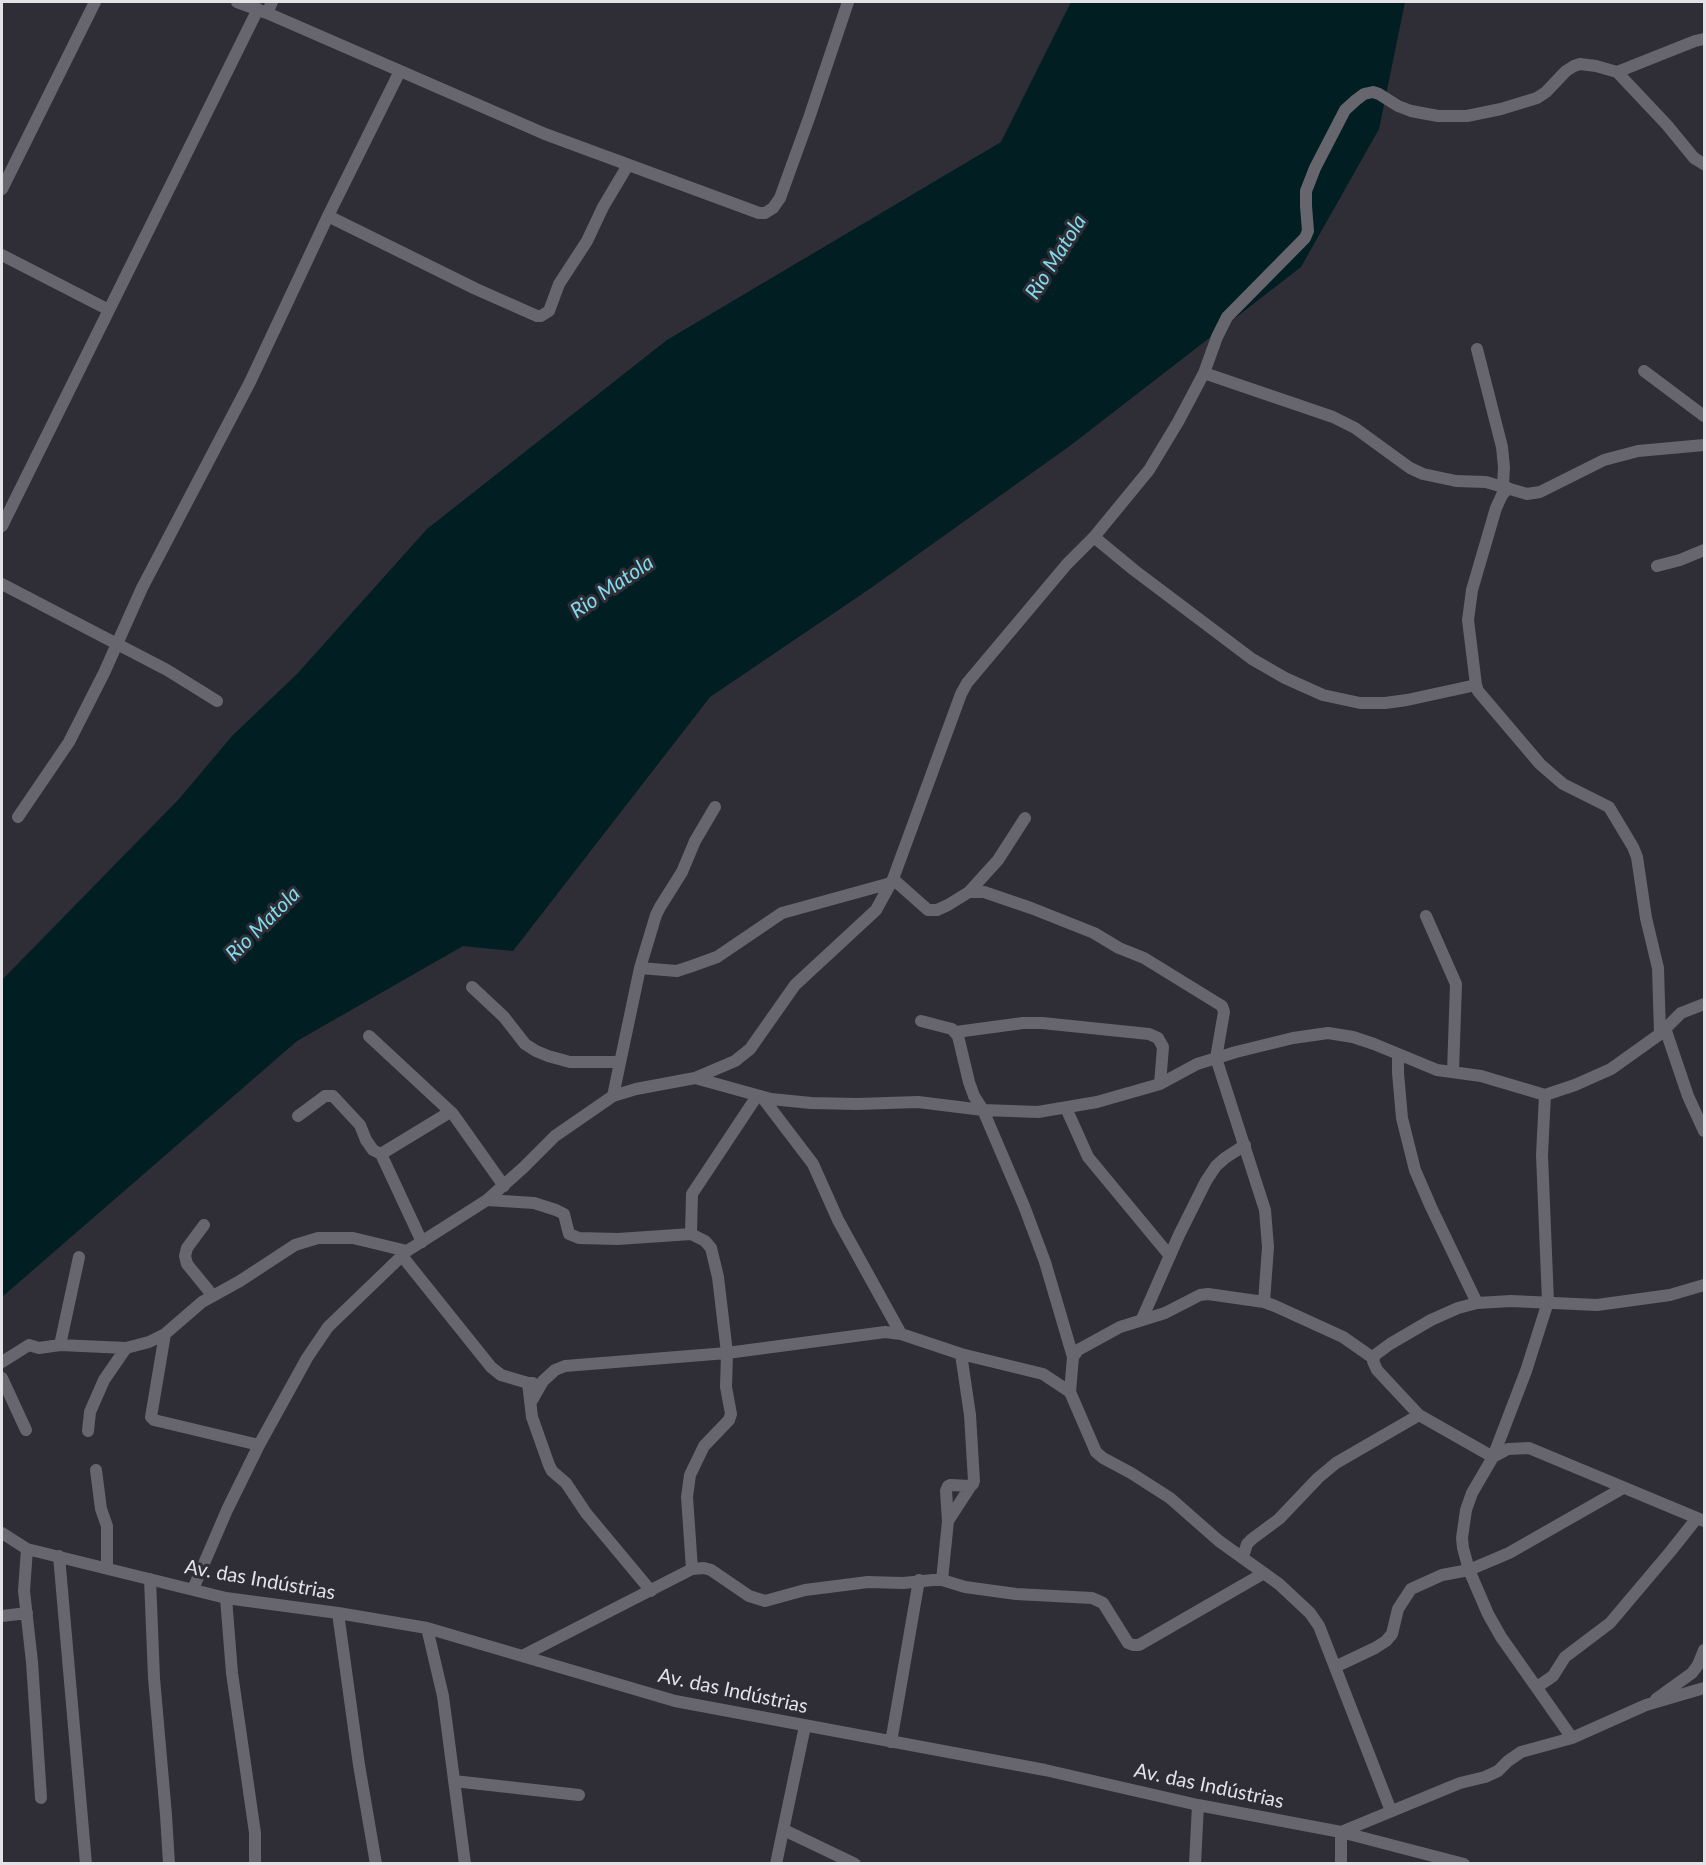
<!DOCTYPE html>
<meta charset="utf-8">
<style>
body{margin:0}
#map{position:relative;width:1706px;height:1865px;overflow:hidden;background:#2f2d35;font-family:Lato,sans-serif}
canvas{display:block}
.frame{position:absolute;inset:0;border:3px solid #e3e2e7;pointer-events:none}
</style>
<div id="map">
<canvas width="1706" height="1865"></canvas>
<div class="frame"></div>
</div>
<script>
const g = document.querySelector('canvas').getContext('2d');
g.lineJoin = 'round';
function paint(path, color) { g.fillStyle = color; g.fill(path, 'evenodd'); }
const poly = rows => new Path2D(rows.map(r => 'M' + r).join(''));
function trace(path, color, width, dash) { g.strokeStyle = color; g.lineWidth = width; g.lineCap = dash ? 'butt' : 'round'; g.setLineDash(dash || []); g.stroke(path); }
function drawText(font, color, halo, rows, align = 'center') {
  g.font = font + ' Lato,sans-serif'; g.lineWidth = 6; g.setLineDash([]); g.textBaseline = 'middle'; g.strokeStyle = halo; g.fillStyle = color; for (const [text, x, y, turn = 0] of rows) {
    g.save(); g.translate(x, y); g.rotate((+turn || 0) * Math.PI / 180); g.textAlign = isNaN(turn) ? turn : align; if (halo) g.strokeText(text, 0, 0); g.fillText(text, 0, 0); g.restore();
  }
}
const water = poly([
 [1071,2,1405,2,1379,129,1301,267,1071,445,868,590,710,697,513,951,463,946,297,1041,2,1297,2,980,179,799,232,736,297,674,427,529,667,340,1001,142]
]);
const minor = poly([
 [237,2,267,13,545,134,759,213,765,213,773,208,780,198,809,118,848,2],
 [267,13,272,2],
 [1617,72,1695,41,1704,39],
 [2,189,95,2],
 [328,216,476,289,537,316,541,316,549,311,559,284,587,241,603,207,628,165],
 [2,255,109,310],
 [1477,349,1502,447,1504,467,1503,486],
 [1644,371,1704,416],
 [1204,373,1333,417,1355,428,1410,468,1423,474,1456,481,1486,482,1527,494,1540,492,1604,460,1638,451,1704,445],
 [1508,488,1502,495,1496,508,1472,590,1468,620,1476,685,1478,691,1540,764,1563,784,1609,807,1633,847,1637,857,1646,918,1658,968,1660,1034],
 [2,526,258,9],
 [1094,537,1134,570,1252,659,1285,678,1323,695,1360,703,1385,703,1407,700,1476,685],
 [1657,566,1680,560,1704,550],
 [2,584,167,670,217,701],
 [18,817,69,742,104,673,142,588,250,382,328,216,400,71],
 [893,879,928,910,937,910,948,905,969,892,998,860,1025,818],
 [969,892,984,892,1031,908,1094,933,1119,948,1144,958,1222,1006,1224,1012,1216,1058,1265,1210,1268,1247,1264,1302],
 [1426,916,1456,984,1453,1072],
 [640,968,677,971,692,966,717,957,782,913,891,883],
 [472,987,504,1017,525,1044,536,1051,548,1056,570,1062,619,1062],
 [921,1021,952,1029,958,1036,969,1082,974,1096,983,1110,1024,1206,1045,1262,1073,1357],
 [1665,1028,1688,1096,1704,1131],
 [956,1032,1023,1023,1042,1023,1149,1034,1158,1038,1163,1047,1160,1084],
 [369,1036,453,1114,504,1186],
 [1398,1054,1398,1073,1402,1118,1415,1170,1431,1207,1477,1303],
 [695,1078,735,1061,750,1049,795,985,876,910,893,879,961,694,967,683,1067,564,1094,537,1149,470,1178,422,1204,373,1217,337,1227,317,1305,238,1308,231,1306,206,1306,191,1315,168,1345,110,1356,100,1364,94,1373,92,1379,94,1398,106,1411,111,1438,116,1467,116,1501,109,1537,98,1546,92,1566,71,1574,66,1580,64,1596,66,1617,72,1667,125,1694,158,1704,164],
 [1545,1095,1542,1155,1548,1302,1526,1371,1493,1457,1472,1493,1466,1510,1462,1538,1463,1548,1469,1570,1488,1614,1501,1637,1572,1738],
 [613,1096,640,968,656,915,660,907,682,872,695,841,715,807],
 [762,1097,813,1164,838,1220,901,1334],
 [1066,1108,1088,1157,1170,1256],
 [298,1116,325,1096,333,1096,360,1125,366,1140,373,1150,381,1154,422,1242],
 [381,1154,450,1112],
 [487,1200,534,1203,556,1210,564,1214,569,1234,579,1238,618,1239,691,1234],
 [204,1225,187,1248,185,1256,187,1264,213,1296],
 [402,1256,491,1367,501,1375,528,1383,533,1383],
 [1704,1285,1670,1295,1597,1305,1511,1301,1477,1303,1458,1308,1431,1320,1390,1344,1375,1355,1373,1361,1377,1370,1419,1415,1493,1457,1508,1449,1529,1448,1704,1521],
 [1142,1319,1179,1235,1206,1181,1216,1166,1225,1158,1245,1145],
 [165,1334,151,1417,154,1420,259,1445],
 [60,1345,79,1257],
 [2,1362,29,1345,39,1348,60,1345,126,1348,149,1342,165,1334,202,1302,240,1281,295,1245,318,1238,353,1238,407,1251],
 [2,1378,26,1430],
 [528,1383,532,1417,549,1465,552,1471,566,1483,586,1513,651,1591],
 [1070,1392,1073,1357,1078,1350,1120,1327,1165,1313,1200,1295,1208,1294,1264,1302,1275,1306,1343,1337,1373,1358],
 [531,1402,543,1381,555,1370,565,1366,727,1353,885,1332,901,1334,961,1354,1043,1374,1070,1392,1096,1452,1103,1458,1131,1473,1170,1498,1219,1541,1279,1584,1310,1613,1319,1626,1391,1811],
 [88,1431,90,1412,104,1380,126,1348],
 [96,1470,101,1509,107,1526,107,1568],
 [948,1521,974,1481,970,1415,961,1354],
 [2,1533,27,1549,226,1598,338,1613,427,1628,675,1701,1045,1770,1198,1805,1341,1832,1464,1864],
 [27,1549,24,1591,32,1662,41,1798],
 [59,1556,86,1864],
 [1243,1557,1247,1544,1252,1539,1279,1519,1318,1478,1336,1463,1419,1415],
 [692,1569,687,1497,690,1475,704,1446,729,1420,731,1414,726,1387,727,1353,718,1277,711,1248,705,1241,691,1234,692,1194,757,1096],
 [150,1579,154,1678,166,1815,169,1864],
 [942,1580,948,1521,946,1491,948,1486,950,1485,970,1486,973,1484],
 [193,1589,227,1510,259,1445,307,1358,328,1327,407,1251,487,1200,523,1168,555,1136,613,1096,636,1089,695,1078,771,1099,811,1103,857,1104,918,1102,983,1110,1038,1112,1097,1102,1160,1084,1197,1064,1236,1052,1293,1038,1328,1033,1353,1037,1374,1044,1437,1070,1481,1076,1545,1095,1575,1085,1611,1069,1660,1034,1681,1013,1704,1004],
 [226,1598,232,1673,255,1833,255,1864],
 [338,1613,359,1765,376,1864],
 [2,1616,27,1613],
 [427,1628,443,1696,465,1864],
 [524,1655,692,1569,704,1568,711,1570,749,1596,765,1601,805,1590,868,1582,903,1583,933,1580,942,1580,965,1587,1016,1594,1092,1598,1103,1603,1128,1643,1133,1645,1139,1645,1264,1573],
 [1335,1667,1375,1648,1386,1641,1392,1634,1398,1609,1411,1589,1442,1575,1469,1570,1509,1553,1623,1488],
 [1537,1687,1553,1676,1565,1657,1610,1623,1670,1552,1697,1518],
 [1656,1699,1692,1673,1698,1665,1704,1650],
 [891,1742,919,1580],
 [454,1781,579,1795],
 [784,1830,855,1864],
 [776,1864,805,1726],
 [1195,1864,1198,1805],
 [1341,1864,1341,1832,1460,1783,1485,1777,1498,1771,1508,1761,1521,1752,1572,1738,1646,1705,1704,1688]
]);
const streetNames = [
 ["Av. das Indústrias",260,1580,10],
 ["Av. das Indústrias",733,1691,12],
 ["Av. das Indústrias",1209,1786,12]
];
const waterNames = [
 ["Rio Matola",1056,257,-58],
 ["Rio Matola",612,587,-34],
 ["Rio Matola",263,924,-45]
];
paint(water, '#011e23');
trace(minor, '#67656e', 12);
drawText('20px', '#e3e2e7', '#2f2d35', streetNames);
drawText('italic 21px', '#81dbec', '#2f2d35', waterNames);
</script>
